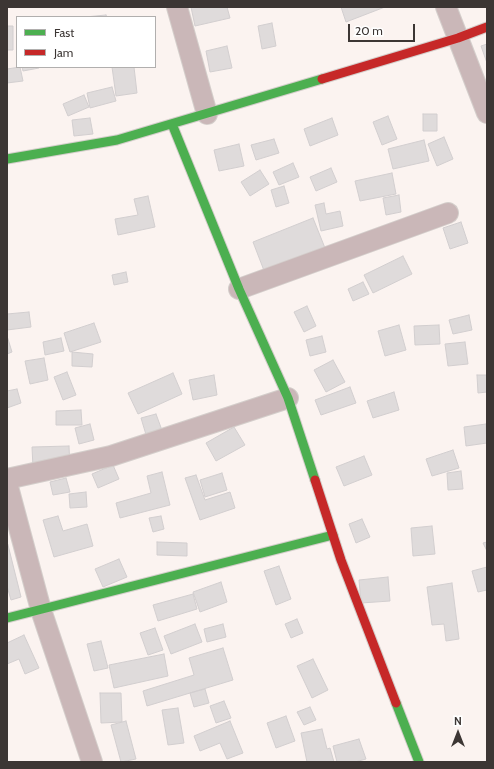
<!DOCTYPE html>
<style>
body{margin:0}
#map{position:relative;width:494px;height:769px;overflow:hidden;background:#fbf3f0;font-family:Cabin,sans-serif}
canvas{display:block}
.frame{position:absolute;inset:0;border:8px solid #3c3634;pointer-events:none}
.legend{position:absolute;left:16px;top:16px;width:140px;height:52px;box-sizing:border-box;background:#fff;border:1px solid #b1afae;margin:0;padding:5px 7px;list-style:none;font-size:12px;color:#3c3634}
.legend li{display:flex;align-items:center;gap:8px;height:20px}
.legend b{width:20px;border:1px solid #b1afae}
.north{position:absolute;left:438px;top:713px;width:40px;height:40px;-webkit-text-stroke:3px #fff;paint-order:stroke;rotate:0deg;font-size:11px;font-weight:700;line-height:16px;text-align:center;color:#3c3634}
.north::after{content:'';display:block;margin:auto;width:14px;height:18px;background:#3c3634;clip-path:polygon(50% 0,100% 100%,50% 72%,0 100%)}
.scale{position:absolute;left:348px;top:24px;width:67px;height:18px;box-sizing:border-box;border:2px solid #3c3634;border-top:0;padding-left:5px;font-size:12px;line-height:14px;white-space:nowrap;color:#3c3634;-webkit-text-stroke:3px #fff;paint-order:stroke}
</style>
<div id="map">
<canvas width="494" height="769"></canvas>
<div class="frame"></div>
<ul class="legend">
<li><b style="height:5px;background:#4caf50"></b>Fast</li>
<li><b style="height:5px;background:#c62828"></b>Jam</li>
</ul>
<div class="north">N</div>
<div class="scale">20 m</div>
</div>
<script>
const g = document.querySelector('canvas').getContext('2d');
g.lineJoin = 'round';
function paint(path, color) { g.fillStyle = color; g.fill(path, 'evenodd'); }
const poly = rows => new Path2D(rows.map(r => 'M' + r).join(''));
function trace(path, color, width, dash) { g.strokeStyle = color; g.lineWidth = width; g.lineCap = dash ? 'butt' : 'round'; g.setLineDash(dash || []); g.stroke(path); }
const building = poly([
 [191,7,227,7,230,18,195,26,191,7],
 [341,7,385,7,346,22,341,7],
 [106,15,107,17,85,17,106,15],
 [272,23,276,46,262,49,258,26,272,23],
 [7,26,13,26,13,50,7,50,7,26],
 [487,44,487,63,481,46,487,44],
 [227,46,232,68,210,72,206,51,227,46],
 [20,67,23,81,7,83,7,69,20,67],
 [22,67,39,67,39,68,23,71,22,67],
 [112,67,134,67,137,93,116,96,112,67],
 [112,87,116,101,90,108,87,93,112,87],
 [84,95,89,107,68,116,63,104,84,95],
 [423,114,437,114,437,131,423,131,423,114],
 [388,116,397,139,382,145,373,122,388,116],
 [90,118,93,134,74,136,72,120,90,118],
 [332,118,338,135,310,146,304,129,332,118],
 [444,137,453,159,437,166,428,144,444,137],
 [274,139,279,153,256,160,251,145,274,139],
 [424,140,429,161,393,169,388,149,424,140],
 [239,144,244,166,219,171,214,150,239,144],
 [293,163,299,177,279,185,273,172,293,163],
 [331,168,337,182,316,191,310,177,331,168],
 [260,170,269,184,250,196,241,182,260,170],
 [392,173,396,194,360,201,355,181,392,173],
 [284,186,289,203,276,207,271,190,284,186],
 [399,195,401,212,386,215,383,198,399,195],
 [148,196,155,227,118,235,115,219,138,215,134,199,148,196],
 [324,203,326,214,340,211,343,226,321,231,315,205,324,203],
 [313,218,329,258,268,281,253,242,313,218],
 [461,222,468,243,450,249,443,228,461,222],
 [403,256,412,274,373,293,364,275,403,256],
 [126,272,128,282,114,285,112,275,126,272],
 [363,282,369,294,353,301,348,289,363,282],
 [307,306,316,326,304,332,294,312,307,306],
 [29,312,31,327,7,330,7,314,29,312],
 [469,315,472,330,453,334,449,320,469,315],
 [94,323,101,342,70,352,64,333,94,323],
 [399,325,406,350,385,356,378,331,399,325],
 [439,325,440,344,415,345,414,326,439,325],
 [322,336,326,352,310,356,306,340,322,336],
 [61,338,64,351,45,355,43,342,61,338],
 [8,339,12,352,7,354,7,340,8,339],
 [465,342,468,364,448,366,445,344,465,342],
 [72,352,93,354,92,367,72,366,72,352],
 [44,358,48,380,30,384,25,361,44,358],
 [333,360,345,382,326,392,314,370,333,360],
 [67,372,76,395,63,400,54,377,67,372],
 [173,373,182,394,138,414,128,393,173,373],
 [214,375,217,395,193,400,189,380,214,375],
 [477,375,487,375,487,392,478,393,477,375],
 [350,387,356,403,321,415,315,400,350,387],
 [17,389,21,403,7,408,7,391,17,389],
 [394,392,399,410,373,418,367,401,394,392],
 [81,410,82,425,56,425,56,411,81,410],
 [156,414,163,433,147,438,141,418,156,414],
 [90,424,94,440,79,444,75,428,90,424],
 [486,424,487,443,466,446,464,427,486,424],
 [234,427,245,445,216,461,206,443,234,427],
 [69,446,70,467,33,468,32,447,69,446],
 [453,450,459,468,432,476,426,459,453,450],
 [364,456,372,475,344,486,336,467,364,456],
 [113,465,119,479,98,488,92,474,113,465],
 [461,471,463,489,448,490,447,473,461,471],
 [162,472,170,505,120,518,116,503,151,493,147,476,162,472],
 [222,473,227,490,205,497,200,480,222,473],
 [196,475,205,500,230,492,235,508,200,520,185,478,196,475],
 [66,478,70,492,53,495,50,482,66,478],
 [86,492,87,507,70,508,69,494,86,492],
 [58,516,63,531,87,524,93,546,54,557,43,520,58,516],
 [161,516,164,529,153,532,149,518,161,516],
 [362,519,370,537,356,543,349,524,362,519],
 [432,526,435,554,413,556,411,528,432,526],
 [157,542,187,543,187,556,157,555,157,542],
 [487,542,487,551,483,543,487,542],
 [8,545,21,597,11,600,7,586,7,546,8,545],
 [119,559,127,577,103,587,95,569,119,559],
 [279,566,291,599,276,605,264,571,279,566],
 [487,567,487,590,478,592,472,571,487,567],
 [388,577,390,601,361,603,359,580,388,577],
 [221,582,227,602,200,612,193,592,221,582],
 [452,583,459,639,446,641,444,624,432,625,427,587,452,583],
 [193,594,197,609,158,621,153,605,193,594],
 [297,619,303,633,291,638,285,624,297,619],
 [195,624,202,642,171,654,164,636,195,624],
 [223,624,226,637,207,642,204,629,223,624],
 [155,628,163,650,148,655,140,633,155,628],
 [24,635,39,668,25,674,19,659,7,664,7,643,24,635],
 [101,641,108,668,94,671,87,644,101,641],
 [223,648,233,680,147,706,143,691,194,675,189,658,223,648],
 [164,654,168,676,114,688,109,665,164,654],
 [313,659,328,690,312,698,297,666,313,659],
 [205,689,209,703,194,707,190,693,205,689],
 [100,693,121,693,122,722,101,723,100,693],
 [224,701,231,718,216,723,210,706,224,701],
 [310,707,316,720,304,725,297,712,310,707],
 [178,708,184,743,168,745,162,710,178,708],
 [286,716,295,741,276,748,267,723,286,716],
 [126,721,136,759,121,762,111,725,126,721],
 [230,721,243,753,227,759,220,743,200,751,194,736,230,721],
 [322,729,327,749,330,748,334,762,307,762,301,733,322,729],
 [359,739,366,759,355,762,337,762,333,746,359,739]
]);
const street = poly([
 [177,7,207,114],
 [446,7,487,113],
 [239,289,448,213],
 [7,479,111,456,288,398],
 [7,483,41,610,92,762]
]);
const fast = poly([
 [172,124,239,289,288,398,315,480],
 [7,159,117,140,322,79],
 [7,618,333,535],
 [396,703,419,762]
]);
const jam = poly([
 [322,79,458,38,487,27],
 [315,480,341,560,396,703]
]);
paint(building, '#dfdbdb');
trace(building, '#d2cecf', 1);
trace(street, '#d4cecb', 22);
trace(fast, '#d4cecb', 11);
trace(jam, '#d4cecb', 11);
trace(street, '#cab7b8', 20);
trace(fast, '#4caf50', 9);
trace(jam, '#c62828', 9);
</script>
